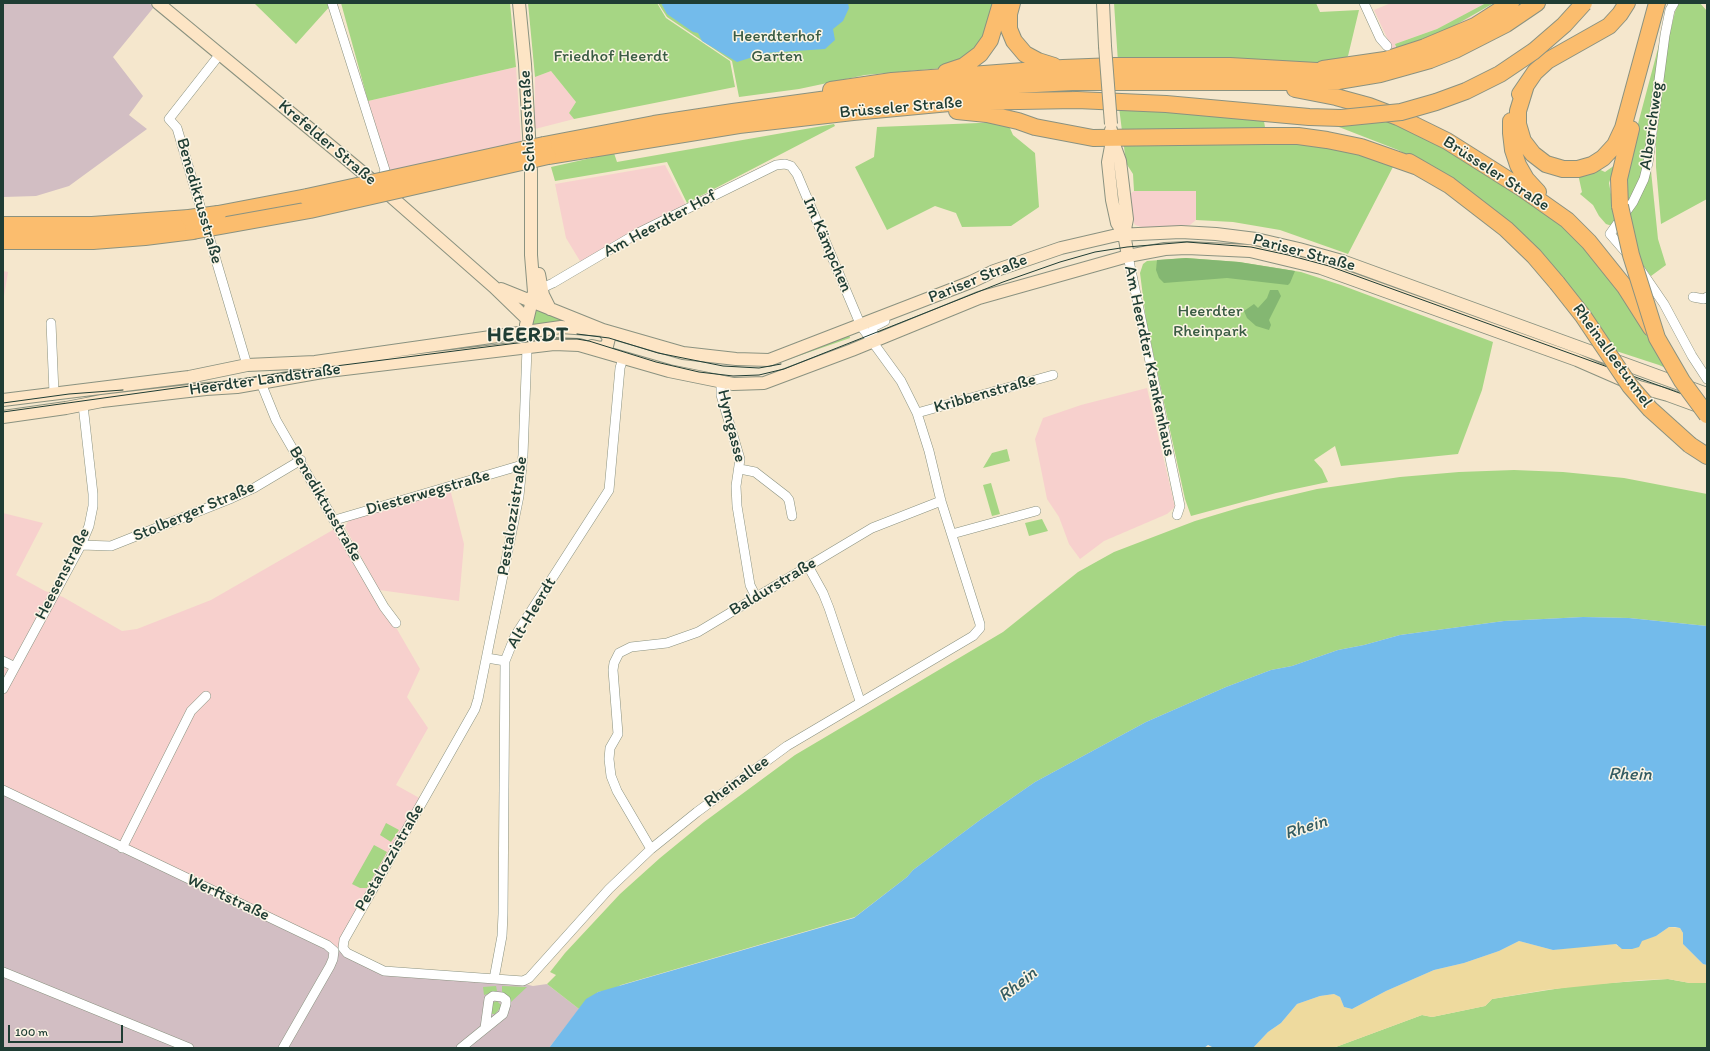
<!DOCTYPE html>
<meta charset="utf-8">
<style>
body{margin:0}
#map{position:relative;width:1710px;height:1051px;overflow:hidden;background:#f5e7cd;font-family:Itim,sans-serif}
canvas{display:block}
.frame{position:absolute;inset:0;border:4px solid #1f3d34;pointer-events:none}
.scale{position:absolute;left:8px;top:1025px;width:115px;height:18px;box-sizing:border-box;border:2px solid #1f3d34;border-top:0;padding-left:5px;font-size:12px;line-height:14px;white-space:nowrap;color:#1f3d34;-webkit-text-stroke:3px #fcf5e5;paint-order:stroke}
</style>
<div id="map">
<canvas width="1710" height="1051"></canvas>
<div class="frame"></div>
<div class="scale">100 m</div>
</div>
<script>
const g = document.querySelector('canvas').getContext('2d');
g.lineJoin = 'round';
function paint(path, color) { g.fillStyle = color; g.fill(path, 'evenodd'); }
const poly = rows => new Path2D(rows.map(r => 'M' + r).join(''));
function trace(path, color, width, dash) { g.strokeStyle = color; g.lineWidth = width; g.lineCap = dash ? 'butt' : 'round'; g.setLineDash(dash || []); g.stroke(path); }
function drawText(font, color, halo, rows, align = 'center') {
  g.font = font + ' Itim,sans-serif'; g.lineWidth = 3; g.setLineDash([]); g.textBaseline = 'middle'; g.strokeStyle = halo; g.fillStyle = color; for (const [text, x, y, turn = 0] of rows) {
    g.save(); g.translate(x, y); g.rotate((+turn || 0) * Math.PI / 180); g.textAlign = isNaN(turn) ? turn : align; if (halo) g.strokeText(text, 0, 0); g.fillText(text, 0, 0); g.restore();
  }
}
const built = poly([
 [1391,3,1486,3,1437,29,1395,44,1397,49,1477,14,1494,3,1500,3,1483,16,1394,53,1374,10],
 [516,67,521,141,390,171,368,101],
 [551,71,576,102,569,113,574,119,535,129,535,77],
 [665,165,688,209,583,266,566,238,555,184],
 [1134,191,1196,191,1196,220,1190,225,1145,228,1135,225,1131,216,1130,194],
 [3,271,8,272,3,302],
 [1147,388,1175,507,1167,514,1104,541,1080,559,1069,544,1059,517,1047,499,1035,439,1043,418,1081,405],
 [450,489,464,544,459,601,379,590,345,527,350,518],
 [3,513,43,523,16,575,45,591,63,597,122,631,137,629,211,600,338,527,420,669,407,697,428,728,396,785,423,800,337,951,3,792]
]);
const industrial = poly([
 [3,3,149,3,154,7,113,57,143,96,129,115,147,129,69,186,36,196,3,197],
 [3,792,385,973,520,983,533,986,547,984,579,1009,549,1048,3,1048]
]);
const green = poly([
 [254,3,338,3,331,5,296,44],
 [341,3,510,3,516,67,368,101],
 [528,3,657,3,666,18,730,61,735,87,574,119,569,113,576,102,551,71,535,77],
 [658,3,995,3,982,42,964,59,943,68,865,75,799,89,739,97,732,61,667,17],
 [1114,3,1316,3,1320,12,1359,10,1348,56,1334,66,1118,62],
 [1486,3,1494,3,1452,27,1397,49,1395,44,1437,29],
 [1679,3,1700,3,1707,11,1707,199,1661,224,1656,167,1656,141,1668,41,1675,12],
 [1660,41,1643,175,1627,209,1626,169],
 [1119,107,1264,121,1267,140,1311,141,1395,163,1348,254,1280,230,1233,222,1196,220,1196,191,1134,191,1133,174,1126,163],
 [1394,119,1468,158,1570,229,1622,296,1668,369,1659,365,1613,350,1552,266,1500,214,1448,177,1398,150,1326,122],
 [1004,122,1009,126,1013,135,1035,153,1039,207,1011,226,962,227,956,213,935,206,887,230,855,167,874,157,877,127],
 [834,124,835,126,687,203,667,162,555,181,551,167,614,153,617,162],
 [1615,165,1609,183,1616,223,1612,226,1606,224,1599,216,1593,205,1580,194,1582,192,1578,174,1596,168,1605,172],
 [1651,171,1658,239,1666,265,1651,276,1639,260,1628,214,1647,176],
 [1186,258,1239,262,1301,272,1341,285,1493,342,1482,390,1458,454,1341,466,1335,446,1314,460,1322,469,1328,482,1276,493,1191,516,1185,499,1146,320,1140,273,1143,264,1147,261],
 [538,310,577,323,532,329,531,318,535,312],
 [849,334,850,338,781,362,760,366,741,366,741,363],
 [1007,449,1010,461,983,468,992,453],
 [1514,470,1563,472,1624,478,1707,494,1707,626,1629,618,1583,617,1504,621,1400,635,1364,645,1338,650,1292,666,1271,670,1226,687,1146,722,1035,782,980,820,913,870,907,877,855,917,621,985,612,990,598,992,579,1009,547,984,556,975,550,972,565,953,620,894,660,858,704,822,795,755,1003,632,1078,572,1114,552,1195,521,1245,506,1317,489,1400,477,1459,472],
 [991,483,1000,514,992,516,983,485],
 [1042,519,1048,531,1029,536,1025,523],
 [386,823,399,830,391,842,380,835],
 [374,845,387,852,367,888,360,888,352,884],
 [1668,979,1690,983,1707,983,1707,1048,1333,1048,1422,1015,1432,1017,1485,1006,1492,999,1580,985],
 [496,986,497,991,484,995,483,987],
 [502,986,527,987,511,1002,502,992],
 [497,1001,502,1006,495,1014,492,1014,492,1003]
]);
const forest = poly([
 [1186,258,1239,262,1295,271,1290,283,1288,285,1227,278,1164,283,1159,278,1156,270,1157,260],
 [1270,290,1278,290,1281,296,1269,320,1271,325,1269,330,1256,326,1247,318,1244,311,1254,304,1258,308,1267,298]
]);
const sand = poly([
 [1669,927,1680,928,1683,933,1683,944,1703,964,1707,965,1707,983,1690,983,1668,979,1642,980,1545,990,1492,999,1485,1006,1432,1017,1422,1015,1333,1048,1253,1048,1268,1032,1281,1023,1297,1004,1320,996,1334,994,1340,997,1344,1007,1352,1009,1386,991,1434,970,1464,963,1499,951,1519,941,1553,950,1593,945,1616,944,1617,946,1656,936]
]);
const water = poly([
 [661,3,848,3,849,8,843,21,833,29,835,40,825,49,766,53,737,62,702,41,698,33,693,32,667,14],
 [1583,617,1629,618,1707,626,1707,965,1703,964,1683,944,1683,933,1680,928,1675,927,1669,927,1656,936,1642,941,1639,947,1632,949,1622,949,1616,944,1553,950,1519,941,1499,951,1464,963,1434,970,1386,991,1352,1009,1344,1007,1340,997,1334,994,1320,996,1297,1004,1281,1023,1268,1032,1253,1048,1214,1048,1208,1045,1204,1048,549,1048,586,999,598,992,854,918,907,877,913,870,980,820,1035,782,1146,722,1226,687,1271,670,1292,666,1338,650,1364,645,1400,635,1504,621]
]);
const street = poly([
 [332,3,385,170,381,182],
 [1364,3,1380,38,1387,46],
 [220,54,169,119,177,128,247,365],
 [1128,256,1180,506,1177,515],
 [1629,256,1610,234,1633,202,1644,179,1648,163,1665,35,1670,10,1674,3],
 [1640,269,1664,304,1692,356,1707,379],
 [1693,297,1704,299,1707,297],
 [51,323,54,393],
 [873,341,873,327,885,321],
 [721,381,721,395,740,459,736,486,737,506,750,585,756,597],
 [261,383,276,420,384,607,396,623],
 [917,413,1053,375],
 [740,469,755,472,786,496,789,500,792,516],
 [335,520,522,465],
 [952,534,1036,511],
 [81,545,111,546,232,498,254,488,301,460],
 [808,566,823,593,829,608,860,701],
 [487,658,505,661],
 [3,661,15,667],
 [3,689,81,545,89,526,93,506,93,494,83,405],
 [3,790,327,945,334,951],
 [122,848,191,711,206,696],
 [651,849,617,791,611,776,609,759,610,748,618,734,613,670,614,663,619,653,631,647,667,643,698,632,872,528,941,501],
 [343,948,347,953,384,971,523,981,529,978,609,889,651,849,697,812,787,746,973,636,980,628,980,624,941,501,929,451,917,413,901,381,861,326,797,174,791,166,785,164,776,165,638,233,553,283,542,288,536,286],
 [343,948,344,940,475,709,478,699,519,496,523,455,527,348],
 [3,972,189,1048],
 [494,979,502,936,503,914,505,661,515,636,609,490,620,368,623,358],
 [283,1048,330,966,333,959,334,951],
 [461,1048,503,1014,506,1004,506,1000,502,997,493,996,489,999,485,1028]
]);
const secondary = poly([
 [158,3,379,186,494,287,526,318],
 [519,3,525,64,531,171,531,255,534,292,526,325],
 [1103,3,1105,46],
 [1111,130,1112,139,1120,161,1127,219,1124,234,1128,256],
 [1112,141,1108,162,1112,200,1117,223,1124,234],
 [539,274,543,295,550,309],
 [501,289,603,330,609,338,607,346,601,348,592,346],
 [3,400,189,377,247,365,315,362,561,327,603,330,683,353,736,359,769,360,971,282,994,271,1061,248,1117,235,1181,232,1216,234,1256,239,1299,249,1342,261,1707,394],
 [3,417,66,408,102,401,206,389,237,387,328,371,554,344,579,345,669,371,733,384,764,383,852,350,979,298,1128,256,1165,249,1187,248,1250,251,1321,268,1577,360,1639,387,1668,395,1701,407]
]);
const highway = poly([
 [1012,3,1009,14,1009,29,1014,41,1025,54,1038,61,1054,66],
 [1323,69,1385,60,1425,47,1475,26,1511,3],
 [946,72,964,66,980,54,990,40,1001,3],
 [1526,85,1518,111,1518,124,1523,141,1533,154,1546,164,1563,169,1578,169,1592,165,1603,158,1615,145,1623,128,1657,3],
 [1295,89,1336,97,1369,106,1398,117,1447,141,1523,189,1567,220,1589,242,1625,287,1651,328],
 [831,90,892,81,1063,68,1115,66,1230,66,1334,72],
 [1520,94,1535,72,1547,61,1609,26,1620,14,1627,3],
 [957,111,987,114,1018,121,1035,127,1093,138,1266,136,1298,136,1327,140,1361,147,1418,167],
 [1511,121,1511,133,1513,150,1518,165,1526,179,1538,192],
 [544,145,654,124,733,112,835,98,909,91,1072,82,1291,82,1338,81,1380,74,1430,60,1455,50,1506,24,1537,3],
 [548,156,739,125,853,112,960,102,1077,100,1166,104,1309,117,1341,118],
 [1409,162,1449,185,1506,229,1534,256,1557,283],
 [1620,206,1619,179,1631,129],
 [218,214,307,197],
 [3,225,92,225,189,218],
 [3,241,93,241,145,237,193,231],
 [1690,445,1707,456]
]);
const tram = poly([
 [577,334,609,338,658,353,723,366,759,368,781,364],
 [3,403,69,394,123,390],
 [3,412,312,369,549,339,577,339,589,341,656,362,699,372,733,376,759,375,784,369,1003,282,1060,262,1095,252,1127,247,1187,242,1251,247,1288,255,1329,266,1707,403]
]);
const secondaryBridge = poly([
 [1105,46,1111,124]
]);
const highwayBridge = poly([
 [1341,118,1401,112,1436,102,1466,91,1500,74,1534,51,1564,25,1584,3],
 [307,197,544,145],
 [1620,206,1631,255,1657,338,1682,381,1707,415],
 [189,218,218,214],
 [193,231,310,210,548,156],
 [1557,283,1583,316,1630,386,1650,409,1690,445]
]);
const parkNames = [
 ["Heerdterhof",777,37],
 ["Garten",777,57],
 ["Friedhof Heerdt",611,57],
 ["Heerdter",1210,312],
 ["Rheinpark",1210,332]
];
const streetNames = [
 ["Brüsseler Straße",901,108,-5],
 ["Schiessstraße",528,121,-93],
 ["Alberichweg",1652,126,-82],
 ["Krefelder Straße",327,143,40],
 ["Brüsseler Straße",1496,174,33],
 ["Benediktusstraße",199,201,74],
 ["Am Heerdter Hof",660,224,-28],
 ["Im Kämpchen",827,245,67],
 ["Pariser Straße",1304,253,15],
 ["Pariser Straße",978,279,-22],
 ["Rheinalleetunnel",1612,356,54],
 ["Am Heerdter Krankenhaus",1149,361,78],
 ["Heerdter Landstraße",265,380,-8],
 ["Kribbenstraße",985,394,-16],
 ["Hymgasse",731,426,76],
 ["Diesterwegstraße",428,493,-16],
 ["Benediktusstraße",325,504,60],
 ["Stolberger Straße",194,512,-23],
 ["Pestalozzistraße",513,516,-81],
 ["Heesenstraße",63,574,-63],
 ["Baldurstraße",773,587,-31],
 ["Alt-Heerdt",532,613,-59],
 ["Rheinallee",737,782,-36],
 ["Pestalozzistraße",390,858,-60],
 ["Werftstraße",228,898,25]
];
const waterNames = [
 ["Rhein",1630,775,1],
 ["Rhein",1306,828,-18],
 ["Rhein",1018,985,-38]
];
const districtNames = [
 ["HEERDT",528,336]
];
paint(built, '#f7d0cd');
paint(industrial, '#d2bec3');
paint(green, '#a6d684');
paint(forest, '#84b772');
paint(sand, '#eeda9e');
paint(water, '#73bbeb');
trace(street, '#8a9280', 10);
trace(secondary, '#8a9280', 14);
trace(highway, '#8a9280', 18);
trace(street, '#fff', 9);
trace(secondary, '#fde5c5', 12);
trace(highway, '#fbbd6e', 16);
trace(tram, '#1f3d34', 1);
trace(secondaryBridge, '#8a9280', 14, []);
trace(highwayBridge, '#8a9280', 18, []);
trace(secondaryBridge, '#fde5c5', 12);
trace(highwayBridge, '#fbbd6e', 16);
drawText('17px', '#3a5c44', '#fcf5e5', parkNames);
drawText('17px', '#1f3d34', '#fcf5e5', streetNames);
drawText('italic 18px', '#345c62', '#fcf5e5', waterNames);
g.letterSpacing = '1px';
drawText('bold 21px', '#1f3d34', '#fcf5e5', districtNames);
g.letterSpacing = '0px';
</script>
